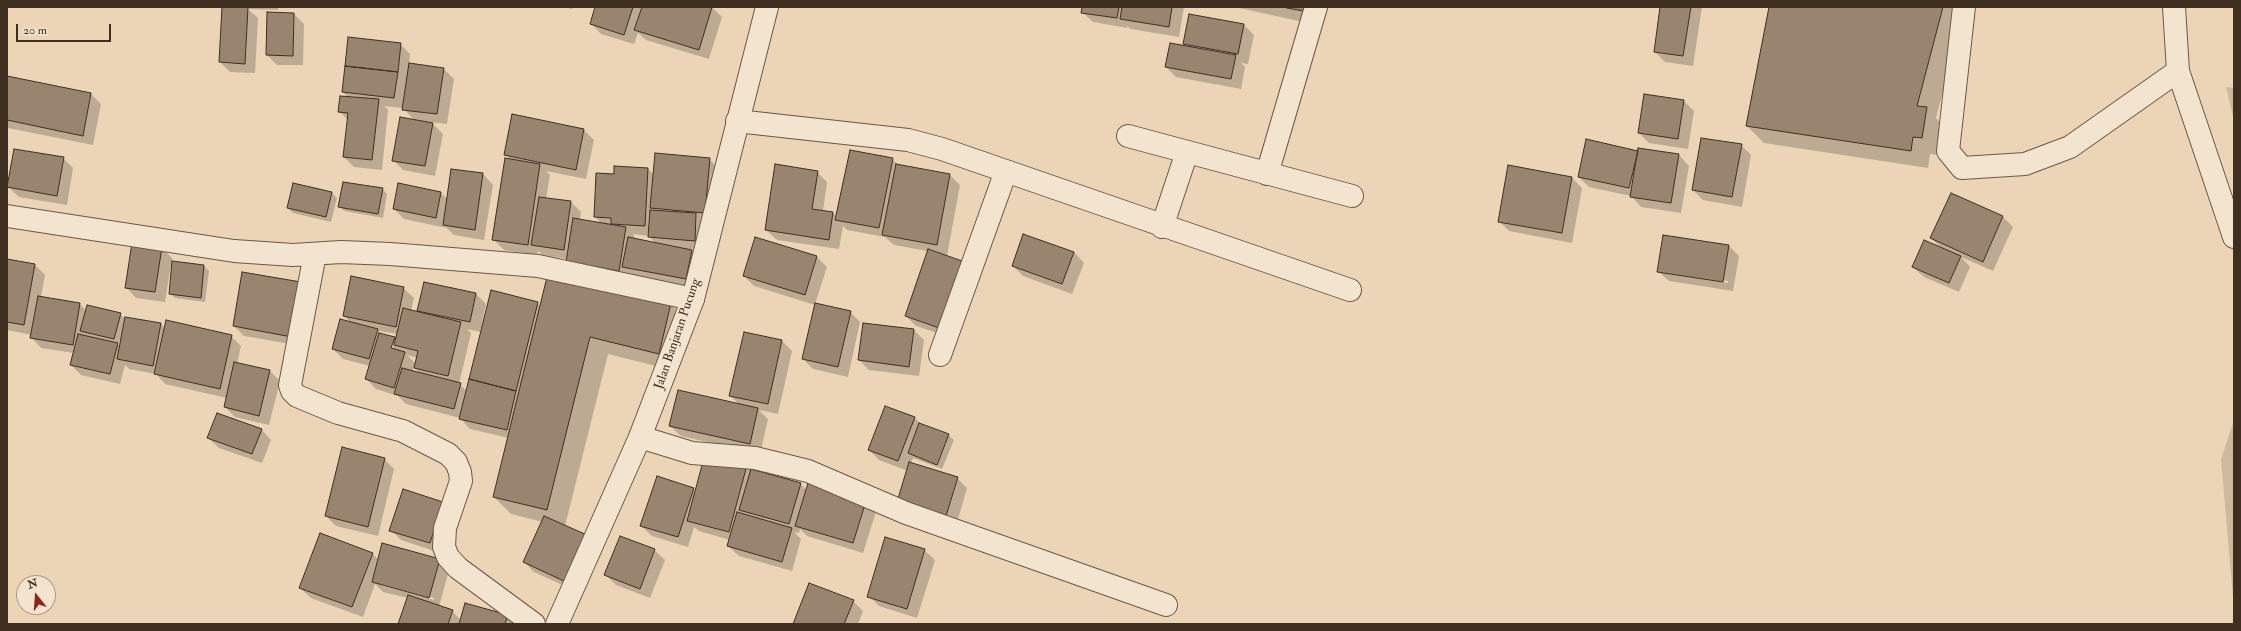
<!DOCTYPE html>
<style>
body{margin:0}
#map{position:relative;width:2241px;height:631px;overflow:hidden;background:#ecd5b7;font-family:"IM FELL Double Pica",serif}
canvas{display:block}
.frame{position:absolute;inset:0;border:8px solid #402e21;pointer-events:none}
.north{position:absolute;left:16px;top:575px;width:40px;height:40px;box-sizing:border-box;background:#f3e4d0;border:1px solid #ab9b8a;border-radius:50%;rotate:343deg;font-size:11px;font-weight:700;line-height:16px;text-align:center;color:#402e21}
.north::after{content:'';display:block;margin:auto;width:14px;height:18px;background:#8f2418;clip-path:polygon(50% 0,100% 100%,50% 72%,0 100%)}
.scale{position:absolute;left:16px;top:24px;width:95px;height:18px;box-sizing:border-box;border:2px solid #402e21;border-top:0;padding-left:5px;font-size:12px;line-height:14px;white-space:nowrap;color:#402e21;-webkit-text-stroke:3px #f3e4d0;paint-order:stroke}
</style>
<div id="map">
<canvas width="2241" height="631"></canvas>
<div class="frame"></div>
<div class="north">N</div>
<div class="scale">20 m</div>
</div>
<script>
const g = document.querySelector('canvas').getContext('2d');
g.lineJoin = 'round';
function paint(path, color) { g.fillStyle = color; g.fill(path, 'evenodd'); }
const poly = rows => new Path2D(rows.map(r => 'M' + r).join(''));
function trace(path, color, width, dash) { g.strokeStyle = color; g.lineWidth = width; g.lineCap = dash ? 'butt' : 'round'; g.setLineDash(dash || []); g.stroke(path); }
function drawText(font, color, halo, rows, align = 'center') {
  g.font = font + ' "IM FELL Double Pica",serif'; g.lineWidth = 4; g.setLineDash([]); g.textBaseline = 'middle'; g.strokeStyle = halo; g.fillStyle = color; for (const [text, x, y, turn = 0] of rows) {
    g.save(); g.translate(x, y); g.rotate((+turn || 0) * Math.PI / 180); g.textAlign = isNaN(turn) ? turn : align; if (halo) g.strokeText(text, 0, 0); g.fillText(text, 0, 0); g.restore();
  }
}
const green = poly([
 [2226,87,2234,88,2234,121],
 [2234,420,2234,597,2233,598,2221,459]
]);
const shadow = poly([
 [223,7,278,7,278,10,248,9,258,18,255,73,230,72,220,62],
 [563,7,572,7,572,9],
 [596,7,712,7,722,17,709,59,646,40,638,33,634,44,601,34,591,23],
 [1083,7,1184,7,1179,37,1131,29,1127,26,1127,28,1093,22,1082,12],
 [1235,7,1321,7,1317,25],
 [1661,7,1702,7,1693,66,1665,62,1655,52],
 [1770,7,1965,7,1936,118,1943,126,1939,155,1930,154,1928,168,1764,143,1747,126],
 [268,14,294,14,304,24,303,65,277,65,267,55],
 [1244,25,1254,35,1248,64,1241,63,1245,67,1241,89,1176,77,1166,67,1188,48,1185,44],
 [400,44,410,54,409,64,444,69,454,79,447,124,431,122,443,134,435,176,403,170,393,160,414,120,403,108,384,106,388,110,382,170,354,167,344,157,348,120,339,111,348,98,343,92],
 [7,77,91,94,101,104,93,145,8,128],
 [1684,101,1694,111,1688,149,1649,143,1639,133],
 [513,115,584,130,594,140,586,179,546,171,550,175,546,199,571,202,581,212,580,220,602,224,595,217,615,175,615,167,648,169,654,175,709,159,719,169,705,250,690,249,702,261,696,289,633,276,630,274,629,280,568,259,543,255,538,251,537,255,504,250,493,239,511,160,505,154],
 [633,234,649,236,656,244,636,240],
 [1741,145,1751,155,1742,207,1703,200,1693,190],
 [1639,149,1679,155,1689,166,1681,213,1641,207,1631,196,1589,187,1579,177,1639,152],
 [63,158,73,168,67,205,19,197,8,187],
 [892,159,899,166,950,175,960,185,947,256,952,338,916,326,906,316,928,251,894,245,885,237,847,230,843,226,839,249,777,240,766,230,817,172,827,182,823,211,833,213,837,217],
 [483,174,493,185,484,240,454,235,447,228,404,219,394,209,441,193,448,200],
 [1572,178,1582,188,1572,243,1509,231,1499,221],
 [382,189,387,194,383,218,344,211,339,206],
 [332,193,337,198,331,222,293,213,288,208],
 [1951,194,2003,217,2013,227,1993,271,1961,257,1970,267,1959,292,1924,277,1913,267,1942,249,1931,238],
 [1729,246,1739,256,1733,291,1669,281,1658,271],
 [1668,272,1728,281,1728,283,1668,274],
 [162,248,172,258,165,302,136,298,126,287],
 [1074,252,1084,263,1072,294,1023,276,1013,266],
 [817,257,827,267,815,304,850,312,860,322,848,377,813,369,803,359,815,305,754,286,744,276],
 [7,260,35,265,45,275,41,297,80,304,86,311,120,314,126,320,126,318,161,324,165,329,231,336,241,346,237,364,270,371,280,381,269,425,235,417,225,407,227,398,165,384,156,374,129,369,125,365,120,384,81,375,71,365,74,353,41,348,31,337,32,335,7,330],
 [120,339,122,339,121,347,116,343,119,343],
 [204,266,209,271,205,302,175,298,170,293],
 [301,283,302,346,244,336,234,326],
 [403,288,414,298,411,311,422,314,418,310,476,294,486,304,480,332,467,329,471,333,459,384,467,391,537,303,541,307,671,304,688,322,676,371,608,354,565,526,576,591,534,572,524,562,543,522,511,514,494,497,509,438,470,429,460,418,406,404,398,396,376,389,366,379,370,366,343,359,333,349,351,323,344,316],
 [378,331,398,334,396,340,382,334],
 [392,343,394,343,391,353,389,353],
 [407,355,418,358,416,364],
 [414,367,421,374,412,371],
 [914,330,924,340,919,376,869,370,859,360],
 [782,341,792,351,778,414,759,410,768,419,760,454,681,436,670,426,739,404,730,396],
 [885,407,915,418,922,425,948,435,954,440,942,469,913,458,911,463,957,478,967,488,956,526,909,512,908,471,879,460,869,450],
 [261,429,271,440,262,463,219,448,208,438],
 [384,459,394,469,378,536,336,526,326,516],
 [747,466,752,471,800,484,807,490,866,502,876,512,863,553,807,536,800,529,799,533,794,532,801,539,792,571,739,556,728,546,730,540,699,531,694,527,688,547,652,536,641,526,693,489,696,492],
 [442,503,440,553,401,540,391,530],
 [654,550,665,560,650,598,616,585,606,575],
 [924,550,935,560,917,618,879,606,869,596],
 [373,554,379,560,439,560,449,570,439,607,452,611,461,620,507,616,515,624,399,624,408,598,383,592,375,584,363,617,311,598,300,588],
 [383,584,434,598,434,600,383,586],
 [853,601,863,611,858,624,794,624]
]);
const building = poly([
 [222,7,248,7,245,64,219,62,222,7],
 [595,7,633,7,624,35,590,24,595,7],
 [642,7,712,7,699,50,634,30,642,7],
 [1082,7,1119,7,1117,18,1081,13,1082,7],
 [1122,7,1172,7,1169,27,1120,19,1122,7],
 [1282,7,1304,7,1303,11,1282,7],
 [1660,7,1691,7,1683,56,1654,52,1660,7],
 [1769,7,1943,7,1917,106,1927,107,1922,138,1913,137,1911,151,1746,126,1769,7],
 [267,12,294,13,293,56,266,55,267,12],
 [1189,14,1244,24,1238,54,1183,44,1189,14],
 [348,37,401,43,398,72,345,66,348,37],
 [1170,43,1236,55,1231,79,1165,67,1170,43],
 [409,63,444,68,437,114,402,110,409,63],
 [345,66,398,72,394,98,342,92,345,66],
 [7,76,91,93,83,136,7,120,7,76],
 [1644,94,1684,100,1678,139,1638,133,1644,94],
 [340,96,379,99,372,160,343,157,348,113,338,112,340,96],
 [512,114,584,129,576,170,504,155,512,114],
 [400,117,433,123,425,166,392,161,400,117],
 [1701,138,1742,144,1732,197,1692,190,1701,138],
 [1586,139,1638,151,1629,188,1578,177,1586,139],
 [1638,148,1679,154,1671,203,1630,197,1638,148],
 [14,149,64,157,57,196,7,187,14,149],
 [850,150,893,158,879,228,835,220,850,150],
 [655,153,710,158,705,213,650,208,655,153],
 [505,158,540,164,528,245,492,240,505,158],
 [775,164,818,171,812,209,833,212,829,240,765,230,775,164],
 [896,164,950,174,937,245,882,235,896,164],
 [1508,165,1572,177,1562,233,1498,222,1508,165],
 [614,166,648,168,645,226,611,224,611,218,594,217,596,173,614,174,614,166],
 [451,169,483,173,475,230,443,225,451,169],
 [343,182,383,188,378,214,338,207,343,182],
 [293,183,332,192,326,217,287,208,293,183],
 [398,183,441,192,436,218,393,209,398,183],
 [1951,193,2003,216,1983,262,1930,238,1951,193],
 [539,197,571,201,564,250,531,245,539,197],
 [650,210,696,213,695,241,648,237,650,210],
 [573,218,626,227,619,271,566,262,573,218],
 [1023,234,1074,252,1062,284,1012,266,1023,234],
 [1663,235,1729,245,1723,282,1657,272,1663,235],
 [628,237,692,250,686,279,622,267,628,237],
 [755,237,817,256,805,295,743,276,755,237],
 [1924,240,1961,256,1949,283,1912,267,1924,240],
 [132,243,162,247,155,292,125,288,132,243],
 [928,249,965,262,942,329,905,316,928,249],
 [7,259,35,264,24,325,7,322,7,259],
 [172,261,204,265,201,298,169,294,172,261],
 [242,272,301,282,292,337,233,326,242,272],
 [548,273,671,303,659,354,590,337,547,510,493,497,548,273],
 [351,276,404,287,396,327,343,316,351,276],
 [424,282,476,293,470,322,417,311,424,282],
 [491,290,538,302,516,391,469,379,491,290],
 [38,296,80,303,73,345,30,338,38,296],
 [815,303,851,311,838,367,802,359,815,303],
 [87,305,121,313,114,339,80,331,87,305],
 [403,308,461,322,448,376,414,368,418,351,394,345,403,308],
 [125,317,161,323,153,366,117,359,125,317],
 [340,319,378,329,369,359,332,349,340,319],
 [166,320,232,335,220,389,154,374,166,320],
 [863,323,914,329,909,367,858,360,863,323],
 [744,332,782,340,768,404,729,396,744,332],
 [379,333,395,337,391,348,405,352,394,388,365,379,379,333],
 [78,334,118,343,110,374,70,365,78,334],
 [234,362,270,370,259,416,224,407,234,362],
 [402,368,461,383,454,409,394,394,402,368],
 [469,379,516,391,507,430,459,419,469,379],
 [678,390,758,408,750,444,669,426,678,390],
 [885,406,915,417,898,461,868,450,885,406],
 [217,413,262,429,252,454,207,438,217,413],
 [919,423,949,434,937,465,908,453,919,423],
 [342,447,385,458,368,527,325,516,342,447],
 [705,454,747,465,729,532,687,521,705,454],
 [909,462,958,477,946,516,897,502,909,462],
 [751,469,801,483,789,524,739,510,751,469],
 [657,476,694,488,678,537,640,526,657,476],
 [808,483,866,501,853,543,795,526,808,483],
 [403,489,443,502,430,543,389,531,403,489],
 [737,512,792,528,782,562,727,546,737,512],
 [544,516,587,535,566,582,523,562,544,516],
 [320,533,373,553,352,607,299,588,320,533],
 [620,536,655,549,640,589,604,575,620,536],
 [885,537,925,549,907,609,867,597,885,537],
 [382,543,440,559,429,598,372,582,382,543],
 [809,583,854,600,844,624,793,624,809,583],
 [408,595,453,610,448,624,398,624,408,595],
 [465,603,508,615,505,624,459,624,465,603]
]);
const minor = poly([
 [1964,7,1948,151,1962,168,2025,164,2070,147,2178,71],
 [2174,7,2178,71,2234,237],
 [737,121,908,140,942,149,1350,290],
 [1128,136,1352,196],
 [1267,174,1316,7],
 [7,216,234,251,293,255,341,252,390,254,538,266,693,299],
 [1162,227,1187,152],
 [315,254,290,385,292,391,297,396,338,413,403,431,448,454,456,462,460,472,461,481,445,528,444,547,448,557,458,568,534,624],
 [940,355,1006,171],
 [640,437,692,453,755,458,808,471,906,513,1166,605]
]);
const tertiary = poly([
 [557,624,640,437,693,299,767,7]
]);
const streetNames = [
 ["Jalan Banjaran Pucung",678,334,-71]
];
paint(green, '#cfb99e');
paint(shadow, '#0003');
paint(building, '#99856f');
trace(building, '#402e21', 1);
trace(minor, '#6b5846', 24);
trace(tertiary, '#6b5846', 24);
trace(minor, '#f3e4d0', 22);
trace(tertiary, '#f3e4d0', 22);
drawText('13px', '#402e21', '#f3e4d0', streetNames);
</script>
